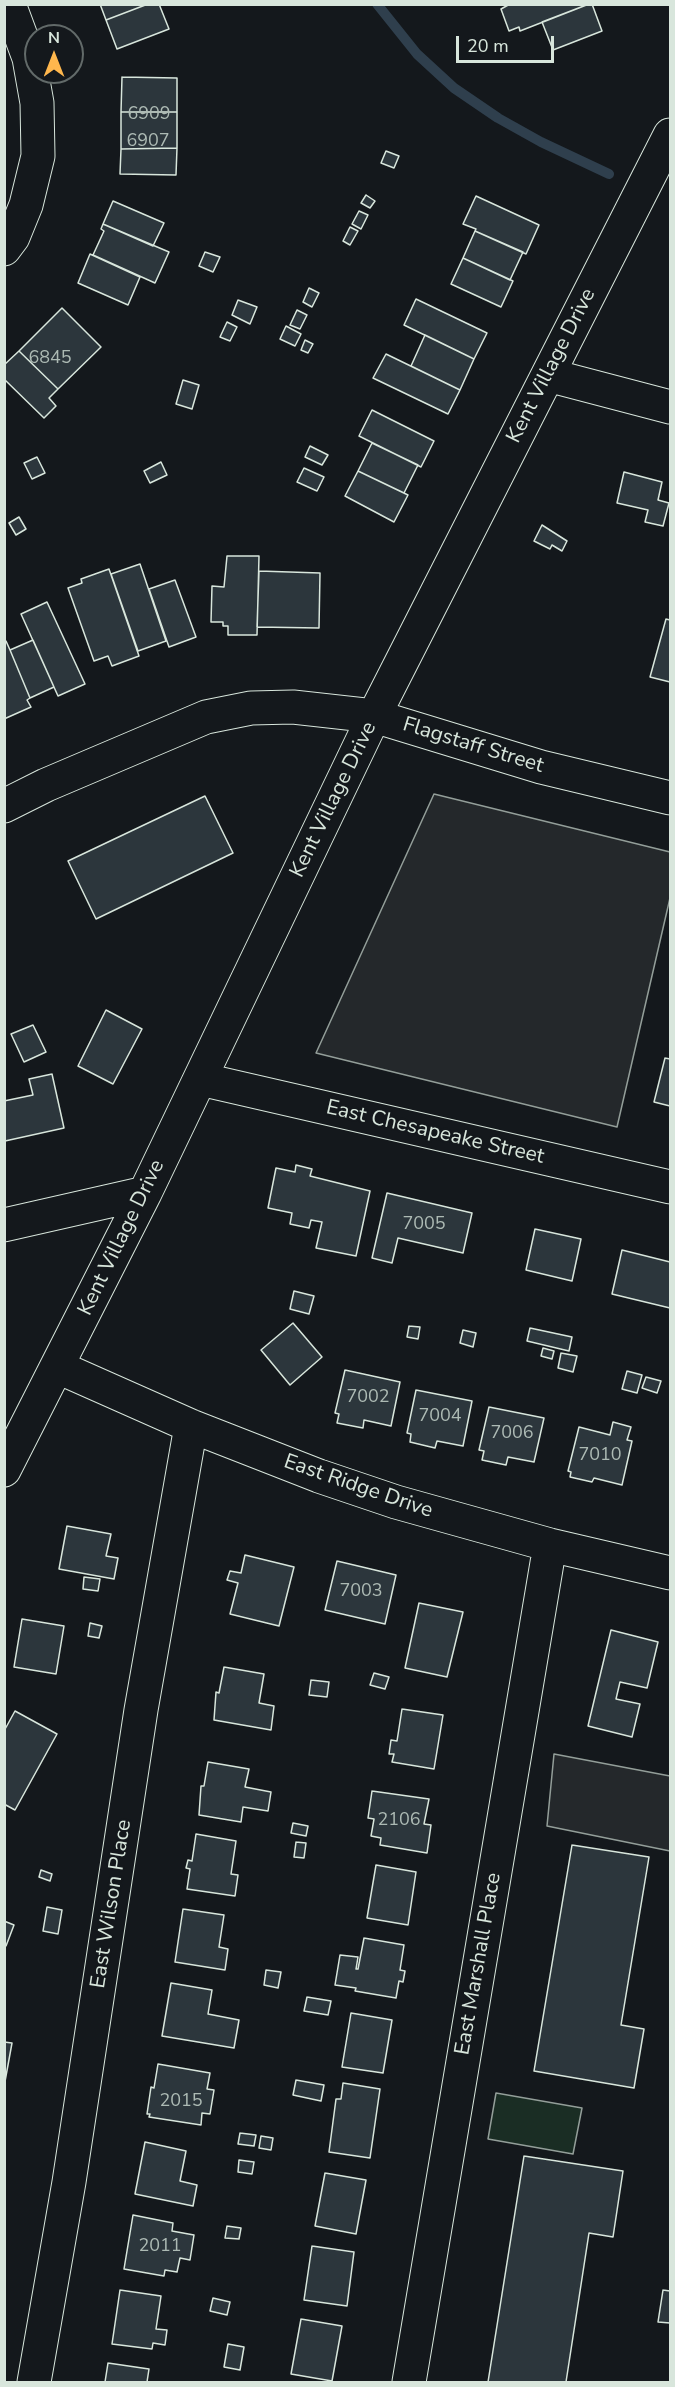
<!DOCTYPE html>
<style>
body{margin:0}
#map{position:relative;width:675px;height:2387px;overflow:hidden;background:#14181c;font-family:"Nunito Sans",sans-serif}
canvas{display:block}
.frame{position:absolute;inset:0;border:6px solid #d8e6dc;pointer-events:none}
.north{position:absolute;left:24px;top:24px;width:60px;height:60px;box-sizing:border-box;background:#14181c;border:2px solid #626a69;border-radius:50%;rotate:0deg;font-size:16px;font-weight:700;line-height:24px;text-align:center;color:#d8e6dc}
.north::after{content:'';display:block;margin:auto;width:21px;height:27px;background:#ffb74d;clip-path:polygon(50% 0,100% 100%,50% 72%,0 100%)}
.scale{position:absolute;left:456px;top:36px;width:98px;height:27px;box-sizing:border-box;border:3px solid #d8e6dc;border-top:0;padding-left:8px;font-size:18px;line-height:21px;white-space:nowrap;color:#d8e6dc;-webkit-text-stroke:4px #14181c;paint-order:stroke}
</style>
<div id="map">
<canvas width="675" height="2387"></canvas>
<div class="frame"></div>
<div class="north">N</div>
<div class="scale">20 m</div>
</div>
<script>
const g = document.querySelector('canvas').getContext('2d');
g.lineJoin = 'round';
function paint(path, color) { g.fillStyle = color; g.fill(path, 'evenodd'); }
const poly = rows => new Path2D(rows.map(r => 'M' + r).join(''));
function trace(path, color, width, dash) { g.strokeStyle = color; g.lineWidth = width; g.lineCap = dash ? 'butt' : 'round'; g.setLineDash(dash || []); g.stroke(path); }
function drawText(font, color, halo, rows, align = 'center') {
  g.font = font + ' "Nunito Sans",sans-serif'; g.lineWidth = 4.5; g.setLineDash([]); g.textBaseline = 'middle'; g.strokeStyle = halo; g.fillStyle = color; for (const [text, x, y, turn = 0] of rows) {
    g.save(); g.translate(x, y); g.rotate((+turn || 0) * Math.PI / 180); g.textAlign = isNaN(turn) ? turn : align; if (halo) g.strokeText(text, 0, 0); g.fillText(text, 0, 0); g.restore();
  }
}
const green = poly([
 [496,2093,582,2108,573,2154,488,2139,496,2093]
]);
const parking = poly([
 [434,794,670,852,670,898,617,1127,316,1053,434,794],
 [554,1754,670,1776,670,1851,547,1826,554,1754]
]);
const stream = poly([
 [377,4,417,54,454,88,498,118,541,142,609,174]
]);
const building = poly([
 [100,4,148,4,106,20,100,4],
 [148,4,159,4,169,29,117,49,106,20,148,4],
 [510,4,589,4,520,31,519,27,509,31,501,9,510,4],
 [589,4,592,4,602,31,553,50,542,22,589,4],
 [122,77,177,78,177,112,121,112,122,77],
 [121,112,177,112,177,148,121,149,121,112],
 [177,148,176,175,120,174,121,149,177,148],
 [386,151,399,156,394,168,381,163,386,151],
 [366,195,375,201,370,208,361,203,366,195],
 [476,196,539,225,526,254,475,231,476,229,463,224,476,196],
 [113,201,164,223,153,246,103,224,113,201],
 [359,211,368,215,361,229,352,224,359,211],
 [103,224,169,252,155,283,93,255,104,231,101,229,103,224],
 [350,227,358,231,350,245,343,241,350,227],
 [475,231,523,252,510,280,463,258,475,231],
 [205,252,220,257,213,272,199,266,205,252],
 [90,254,140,277,128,305,78,283,90,254],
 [463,258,513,281,501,307,451,284,463,258],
 [309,288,319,293,312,307,303,302,309,288],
 [416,299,487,333,474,359,404,325,416,299],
 [238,300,257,307,250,324,232,315,238,300],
 [62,308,101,347,58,389,19,351,62,308],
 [297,310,307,315,300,329,290,325,297,310],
 [227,322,237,327,230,341,220,337,227,322],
 [286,326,301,334,295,346,280,339,286,326],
 [425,335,474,359,460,390,411,366,425,335],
 [305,340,313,344,308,353,301,350,305,340],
 [19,351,58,389,49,398,56,406,44,418,4,379,4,365,19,351],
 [386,354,460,390,448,414,373,378,386,354],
 [183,380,199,385,192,409,176,404,183,380],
 [372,410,434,441,421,467,359,436,372,410],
 [372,443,418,465,404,493,358,471,372,443],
 [310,446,328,455,322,465,305,457,310,446],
 [37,457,45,473,32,479,24,463,37,457],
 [161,462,167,475,150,483,144,471,161,462],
 [304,468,324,477,317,491,297,482,304,468],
 [358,471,408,495,394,522,345,496,358,471],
 [624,472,662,482,658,500,669,503,663,526,645,522,648,510,617,503,624,472],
 [19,517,26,529,16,535,9,523,19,517],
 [542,525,567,541,562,551,552,545,550,549,534,541,542,525],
 [227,556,259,556,257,635,228,635,228,626,223,626,223,622,211,622,212,586,224,587,227,556],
 [140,564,166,641,138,651,111,574,140,564],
 [109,569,139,656,112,666,108,656,94,661,68,588,82,583,81,579,109,569],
 [259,571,320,573,319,628,257,627,259,571],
 [175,580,196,637,169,647,149,589,175,580],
 [47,602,85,684,58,696,21,614,47,602],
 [666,619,670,620,670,682,650,677,666,619],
 [33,640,54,687,30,698,10,650,33,640],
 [4,641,6,641,10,650,30,698,27,700,31,707,4,719,4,641],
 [205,796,233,853,96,919,68,861,205,796],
 [106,1010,142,1029,113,1084,78,1066,106,1010],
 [33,1025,46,1052,24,1062,11,1034,33,1025],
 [665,1058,670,1059,670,1106,654,1102,665,1058],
 [52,1074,64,1128,5,1141,4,1101,33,1095,29,1079,52,1074],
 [296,1165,312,1169,310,1176,370,1191,356,1256,316,1248,322,1222,311,1220,309,1228,290,1224,292,1213,268,1208,276,1168,295,1172,296,1165],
 [387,1193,472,1213,463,1253,398,1238,392,1263,372,1258,387,1193],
 [535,1229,581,1239,572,1281,526,1270,535,1229],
 [622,1250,670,1262,670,1308,612,1294,622,1250],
 [294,1291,314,1296,309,1314,290,1309,294,1291],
 [293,1323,322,1357,290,1385,261,1350,293,1323],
 [409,1326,420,1327,418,1339,407,1337,409,1326],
 [530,1328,572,1337,569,1351,527,1341,530,1328],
 [463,1330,476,1333,473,1347,460,1343,463,1330],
 [543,1348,554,1351,552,1359,541,1356,543,1348],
 [561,1353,577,1356,573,1372,558,1368,561,1353],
 [345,1370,400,1382,391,1426,364,1420,363,1428,337,1423,339,1414,335,1413,345,1370],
 [627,1371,642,1375,637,1393,622,1389,627,1371],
 [646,1377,661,1381,657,1393,642,1388,646,1377],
 [416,1390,472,1401,463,1446,437,1441,435,1448,410,1442,411,1434,407,1433,416,1390],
 [489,1407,544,1418,534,1462,508,1457,506,1465,482,1460,484,1451,479,1450,489,1407],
 [613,1422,631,1427,627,1440,632,1441,622,1485,594,1478,592,1482,570,1477,571,1472,568,1471,579,1427,610,1435,613,1422],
 [67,1526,111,1534,106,1556,118,1558,114,1579,59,1569,67,1526],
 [245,1555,294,1567,279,1626,230,1614,238,1583,227,1580,230,1571,241,1573,245,1555],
 [337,1561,396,1575,385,1624,325,1610,337,1561],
 [84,1577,100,1579,98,1591,83,1589,84,1577],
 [419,1603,463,1612,447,1677,405,1668,419,1603],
 [22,1619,64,1626,56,1674,14,1667,22,1619],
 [90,1623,102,1626,99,1638,88,1636,90,1623],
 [611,1630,658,1642,647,1688,620,1682,616,1699,640,1704,632,1737,588,1726,611,1630],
 [224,1667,264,1674,259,1703,274,1706,271,1730,214,1720,216,1692,219,1693,224,1667],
 [374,1673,389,1677,385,1689,370,1685,374,1673],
 [311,1680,329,1682,327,1697,309,1695,311,1680],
 [402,1709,443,1715,434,1769,392,1762,394,1754,389,1754,391,1740,397,1741,402,1709],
 [15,1711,57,1734,15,1810,4,1804,4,1731,15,1711],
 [208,1762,249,1769,245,1787,271,1792,268,1811,243,1807,241,1822,199,1815,201,1786,204,1786,208,1762],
 [372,1791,429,1799,424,1824,431,1825,427,1853,380,1845,381,1838,371,1836,374,1819,368,1818,372,1791],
 [293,1823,308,1826,306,1836,291,1833,293,1823],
 [196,1834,236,1841,231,1874,238,1875,235,1896,187,1889,190,1869,186,1868,188,1860,192,1861,196,1834],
 [296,1842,306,1843,304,1858,294,1857,296,1842],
 [572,1845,649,1857,621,2025,644,2029,634,2088,534,2071,572,1845],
 [376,1865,416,1872,408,1925,367,1918,376,1865],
 [41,1870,52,1874,50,1881,39,1877,41,1870],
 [47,1907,62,1910,58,1934,43,1931,47,1907],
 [183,1909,224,1915,219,1947,228,1949,225,1970,175,1962,183,1909],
 [4,1921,14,1925,6,1946,4,1946,4,1921],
 [364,1938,404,1945,400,1970,405,1971,403,1982,399,1981,396,1998,355,1991,356,1988,335,1985,340,1955,358,1957,356,1969,358,1969,364,1938],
 [266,1970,281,1972,278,1988,264,1985,266,1970],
 [171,1983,212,1990,208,2014,239,2020,234,2048,162,2036,171,1983],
 [307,1997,331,2001,328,2015,304,2011,307,1997],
 [351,2013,392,2020,383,2073,342,2067,351,2013],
 [4,2042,12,2043,4,2087,4,2042],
 [158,2064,210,2073,207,2089,214,2090,210,2114,202,2113,201,2125,149,2117,150,2114,147,2114,151,2087,154,2088,158,2064],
 [296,2080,324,2085,321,2101,293,2095,296,2080],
 [343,2083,380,2089,370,2158,329,2152,336,2099,341,2099,343,2083],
 [240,2133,256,2135,254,2146,238,2144,240,2133],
 [261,2136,273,2138,271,2150,259,2148,261,2136],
 [145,2142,186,2151,180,2181,197,2185,193,2206,135,2194,145,2142],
 [524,2156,623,2171,613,2237,589,2233,566,2382,488,2382,524,2156],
 [239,2160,254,2162,252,2174,238,2172,239,2160],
 [325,2173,366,2180,356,2234,315,2226,325,2173],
 [133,2215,173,2223,172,2231,194,2235,190,2260,180,2258,177,2272,165,2270,164,2276,124,2269,133,2215],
 [227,2226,241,2228,239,2239,225,2238,227,2226],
 [312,2246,354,2252,347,2306,304,2300,312,2246],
 [120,2290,161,2296,156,2329,167,2330,165,2345,153,2343,152,2349,112,2344,120,2290],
 [663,2290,670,2291,670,2323,658,2322,663,2290],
 [213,2298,230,2302,227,2315,210,2311,213,2298],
 [301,2319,342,2326,332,2381,291,2374,301,2319],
 [228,2344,244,2347,240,2370,224,2367,228,2344],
 [108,2363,149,2369,147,2382,105,2382,108,2363]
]);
const minor = poly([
 [4,249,13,237,26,205,38,156,37,103,29,58,9,4],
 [548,375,670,407],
 [4,806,46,785,206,717,251,708,293,707,374,716,541,767,670,798],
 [200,1079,670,1187],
 [4,1225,145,1193],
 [58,1367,191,1426,319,1476,396,1502,550,1545,670,1573],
 [4,1470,145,1193,374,716,670,135],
 [34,2382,69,2182,141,1710,191,1426],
 [409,2382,550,1545]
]);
const numberNames = [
 ["6909",149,115],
 ["6907",148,142],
 ["6845",50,359],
 ["7005",424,1225],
 ["7002",368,1398],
 ["7004",440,1417],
 ["7006",512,1434],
 ["7010",600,1456],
 ["7003",361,1592],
 ["2106",399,1821],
 ["2015",181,2102],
 ["2011",160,2247]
];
const streetNames = [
 ["Kent Village Drive",552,366,-63],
 ["Flagstaff Street",473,746,17],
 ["Kent Village Drive",334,800,-64],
 ["East Chesapeake Street",435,1133,13],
 ["Kent Village Drive",122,1238,-64],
 ["East Ridge Drive",358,1487,19],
 ["East Wilson Place",112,1904,-81],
 ["East Marshall Place",479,1964,-80]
];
paint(green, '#1a2d24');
trace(green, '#939e99', 1.5);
paint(parking, '#24282b');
trace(parking, '#939e99', 1.5);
trace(stream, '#2f3f4d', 10);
paint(building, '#2c363c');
trace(building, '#d8e6dc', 1.5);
trace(minor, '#d8e6dc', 35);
trace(minor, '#14181c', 33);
drawText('18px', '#adbab4', null, numberNames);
drawText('21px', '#d8e6dc', '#14181c', streetNames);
</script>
